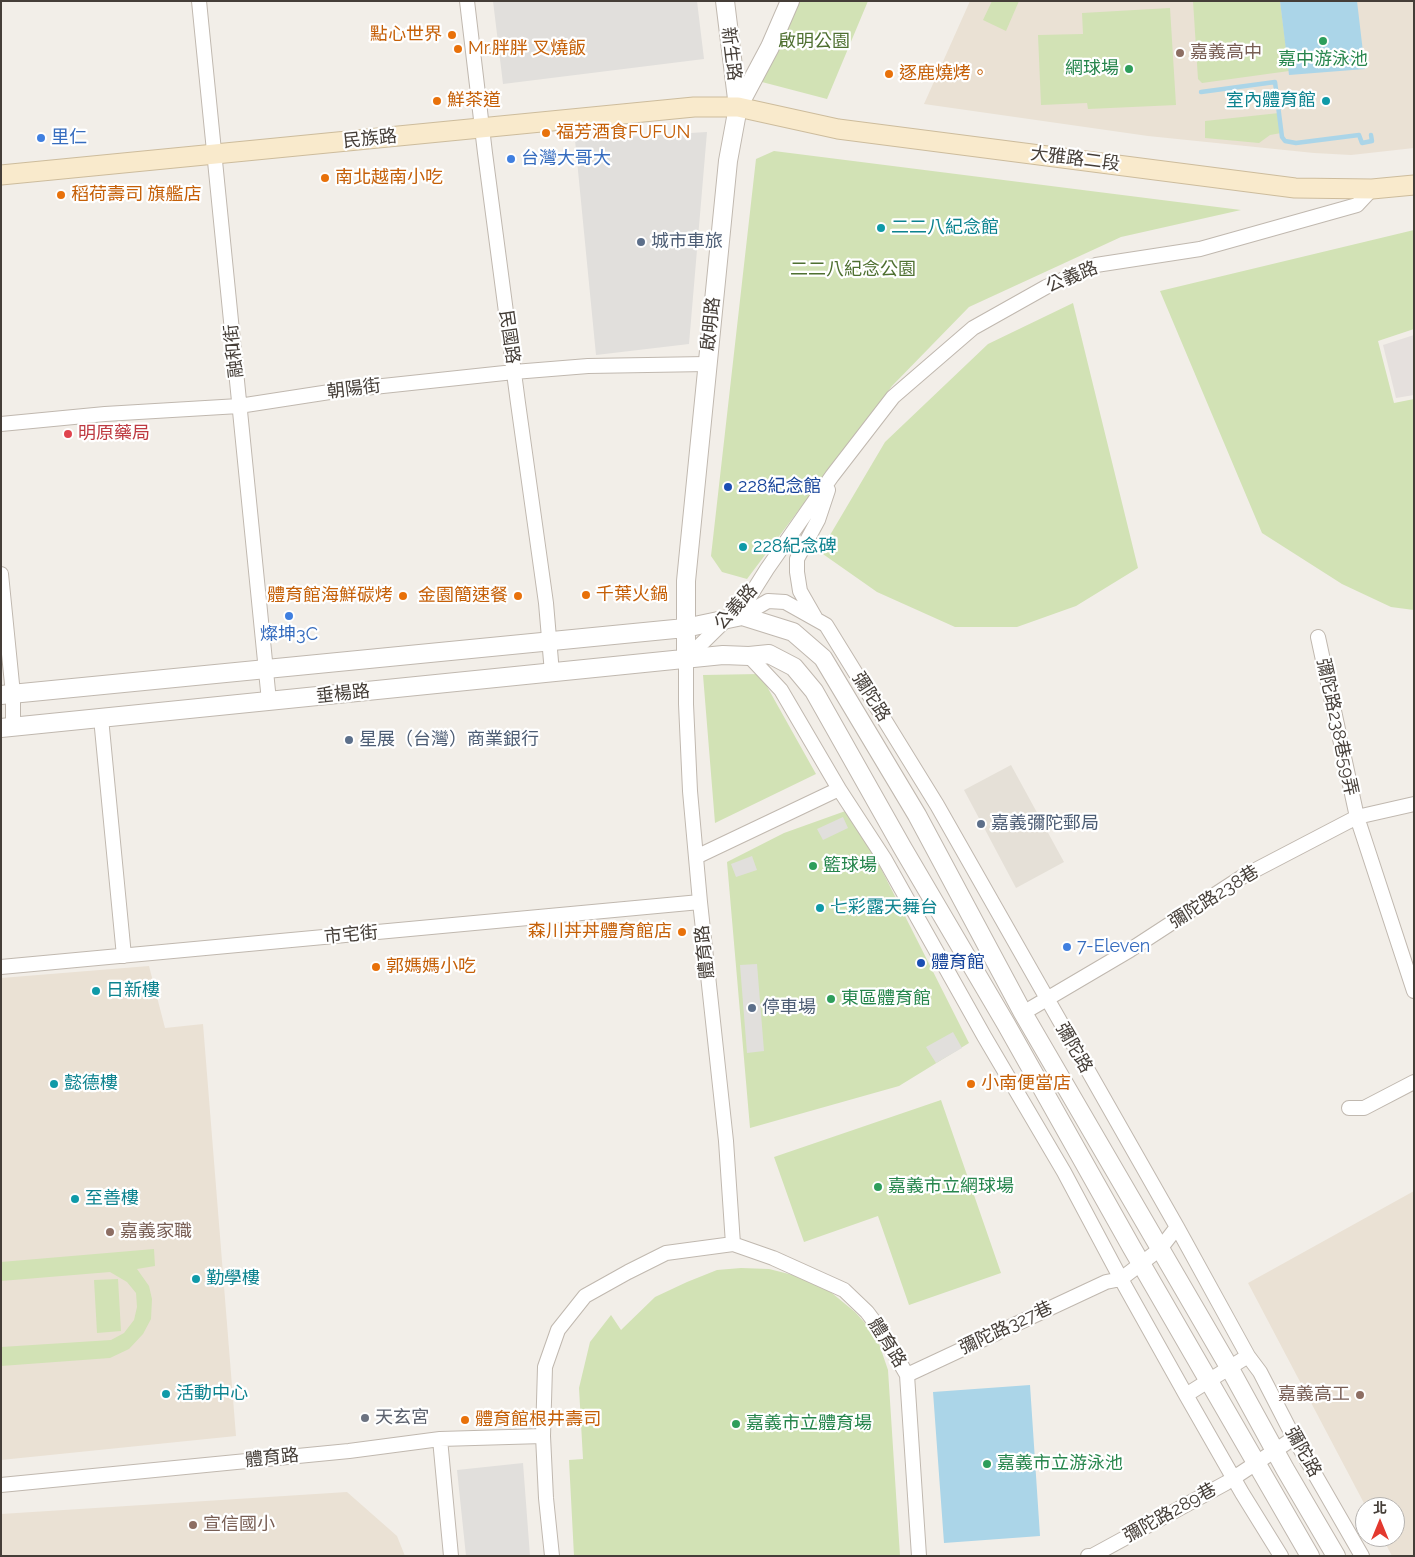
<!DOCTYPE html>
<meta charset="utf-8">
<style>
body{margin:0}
#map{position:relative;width:1415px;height:1557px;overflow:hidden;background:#f2eee8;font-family:Raleway,"Noto Sans TC",sans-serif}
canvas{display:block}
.frame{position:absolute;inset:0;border:2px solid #453e38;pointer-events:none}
.north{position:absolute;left:1355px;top:1497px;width:50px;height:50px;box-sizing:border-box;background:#fff;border:1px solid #b5b2af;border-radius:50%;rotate:0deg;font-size:14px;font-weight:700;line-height:20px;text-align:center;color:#453e38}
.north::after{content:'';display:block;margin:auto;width:18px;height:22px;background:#e3392f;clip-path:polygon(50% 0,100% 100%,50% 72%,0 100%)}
</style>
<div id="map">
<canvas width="1415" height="1557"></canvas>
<div class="frame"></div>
<div class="north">北</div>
</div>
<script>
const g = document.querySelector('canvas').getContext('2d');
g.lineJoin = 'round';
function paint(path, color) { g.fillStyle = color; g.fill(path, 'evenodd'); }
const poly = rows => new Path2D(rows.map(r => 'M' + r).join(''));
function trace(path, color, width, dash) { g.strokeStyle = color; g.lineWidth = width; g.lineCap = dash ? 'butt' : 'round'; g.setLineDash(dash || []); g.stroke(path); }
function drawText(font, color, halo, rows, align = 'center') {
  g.font = font + ' Raleway,"Noto Sans TC",sans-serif'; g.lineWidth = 4.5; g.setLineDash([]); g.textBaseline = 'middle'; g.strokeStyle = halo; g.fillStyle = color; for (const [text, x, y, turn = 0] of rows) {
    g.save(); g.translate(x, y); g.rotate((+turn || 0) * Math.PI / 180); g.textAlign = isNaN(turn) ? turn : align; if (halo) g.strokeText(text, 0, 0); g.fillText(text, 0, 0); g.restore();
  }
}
const residential = poly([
 [1011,765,1064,862,1016,888,964,790]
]);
const industrial = poly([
 [1414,335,1414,395,1396,398,1383,345]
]);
const education = poly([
 [970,1,1414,1,1414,148,1351,155,1314,153,1148,136,924,104],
 [149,966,165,1028,203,1024,236,1436,1,1460,1,978],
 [1414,1191,1414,1556,1392,1556,1382,1537,1395,1537,1395,1507,1366,1507,1248,1283],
 [347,1492,397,1536,405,1556,1,1556,1,1514]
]);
const green = poly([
 [795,1,868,1,827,99,762,82],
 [992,1,1019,1,1006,31,983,20],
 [1193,1,1280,1,1289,71,1202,83,1198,79],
 [1170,8,1176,105,1088,109,1087,103,1041,105,1038,35,1083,34,1082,13],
 [1279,113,1281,133,1270,135,1259,143,1205,138,1205,121],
 [774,151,1241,210,1121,237,969,307,892,386,747,579,722,572,711,556,756,159],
 [1414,230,1414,329,1378,341,1394,403,1414,399,1414,610,1391,607,1342,584,1262,533,1160,291],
 [1073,303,1138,568,1076,606,1017,627,955,627,877,592,820,552,885,442,988,344],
 [760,674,816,774,715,823,703,675],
 [851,809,969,1043,899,1086,750,1128,727,862,784,833],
 [941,1100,1001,1273,909,1305,878,1216,804,1242,774,1157],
 [154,1249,155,1266,137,1269,149,1286,152,1299,151,1319,143,1334,129,1349,110,1358,1,1366,1,1347,111,1340,124,1333,134,1320,137,1307,136,1293,127,1282,110,1272,1,1281,1,1262],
 [741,1268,769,1269,793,1275,827,1289,855,1312,876,1335,888,1370,900,1556,574,1556,569,1460,583,1459,579,1388,590,1342,611,1315,621,1330,655,1297,687,1282,717,1270],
 [118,1279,121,1331,97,1333,94,1280]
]);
const parking = poly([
 [493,1,697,1,704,59,503,84],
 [707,132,689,344,596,355,575,140],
 [843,817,848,828,823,840,817,829],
 [752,856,757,870,736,877,731,864],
 [757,964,764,1051,747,1053,740,965],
 [953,1032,962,1048,936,1063,926,1047],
 [523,1463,530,1556,466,1556,457,1470]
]);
const water = poly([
 [1280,1,1357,1,1365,69,1289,75],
 [1030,1385,1040,1536,944,1543,933,1392]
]);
const stream = poly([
 [1201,92,1275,82,1282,137,1285,141,1296,143,1359,135,1362,143,1372,141,1371,135]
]);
const minor = poly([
 [199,1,269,701],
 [467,1,485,153,518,403,546,603,552,673],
 [1,424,105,414,239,406,336,391,514,372,588,366,707,364],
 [1,574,13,694,13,727],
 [742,616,768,601,785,602,826,625,937,805,1177,1227,1248,1356,1260,1372,1294,1438,1362,1556],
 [816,619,800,591,797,572,797,559,818,520,828,490],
 [1318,637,1357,817,1414,991],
 [749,656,781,690,839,789,884,858,984,1036,1064,1172,1121,1279,1186,1395,1242,1493,1281,1556],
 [101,718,124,956],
 [696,857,839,789],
 [1,967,700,902],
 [1023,1013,1130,950,1242,877,1357,817,1414,804],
 [1349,1108,1364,1108,1414,1082],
 [733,1244,773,1258,844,1290,867,1312,882,1332,907,1375,919,1556],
 [907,1375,1106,1282,1121,1279,1160,1249,1177,1227],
 [1186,1395,1248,1356],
 [440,1439,451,1556],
 [1,1485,349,1451,440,1439,543,1436],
 [552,1556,546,1498,543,1436,545,1367,558,1330,585,1296,628,1272,666,1253,733,1244,726,1141,700,902,690,791,686,704,686,659,750,596,767,569,832,476,893,397,973,328,1046,287,1096,265,1200,249,1357,205,1372,189],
 [1088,1556,1092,1556,1226,1483,1294,1438]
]);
const tertiary = poly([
 [725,1,738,107],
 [686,659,686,581,728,161,738,107,770,47,790,1],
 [1,695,685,628,742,616,793,632,823,658,917,815,1023,1013,1229,1367,1285,1469,1336,1556],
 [1,728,723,655,749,656,769,654,794,667,814,691,902,847,1006,1024,1132,1248,1310,1556]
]);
const secondary = poly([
 [1,175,694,107,738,107,838,129,1295,188,1372,189,1414,185]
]);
const markers = [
 [452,35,5,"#e8710a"],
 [1323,41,5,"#2e9e5b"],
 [458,49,5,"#e8710a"],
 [1180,53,5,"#8d6e63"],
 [1129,69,5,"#2e9e5b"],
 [889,74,5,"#e8710a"],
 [437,101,5,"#e8710a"],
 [1326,101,5,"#0f9aa8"],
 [546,133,5,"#e8710a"],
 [41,138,5,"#3f7fe0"],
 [511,159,5,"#3f7fe0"],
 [325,178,5,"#e8710a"],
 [61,195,5,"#e8710a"],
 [881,228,5,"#0f9aa8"],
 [641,242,5,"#5c6f8a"],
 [68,434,5,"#e0444e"],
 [728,487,5,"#1a4fb4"],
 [743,547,5,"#0f9aa8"],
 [586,595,5,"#e8710a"],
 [403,596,5,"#e8710a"],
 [518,596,5,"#e8710a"],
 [289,616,5,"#3f7fe0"],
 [349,740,5,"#5c6f8a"],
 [981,824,5,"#5c6f8a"],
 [813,866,5,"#2e9e5b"],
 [820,908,5,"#0f9aa8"],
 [682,932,5,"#e8710a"],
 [1067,947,5,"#3f7fe0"],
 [921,963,5,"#1a4fb4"],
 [376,967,5,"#e8710a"],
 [96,991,5,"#0f9aa8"],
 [831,999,5,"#2e9e5b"],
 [752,1008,5,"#5c6f8a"],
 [54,1084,5,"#0f9aa8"],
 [971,1084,5,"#e8710a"],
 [878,1187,5,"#2e9e5b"],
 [75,1199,5,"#0f9aa8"],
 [110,1232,5,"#8d6e63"],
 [196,1279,5,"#0f9aa8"],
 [166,1394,5,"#0f9aa8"],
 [1360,1395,5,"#8d6e63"],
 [365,1418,5,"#6b7280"],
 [465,1420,5,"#e8710a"],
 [736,1424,5,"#2e9e5b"],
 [987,1464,5,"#2e9e5b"],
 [193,1525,5,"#8d6e63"]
];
const foodNames = [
 ["點心世界",442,35,"right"],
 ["Mr.胖胖 叉燒飯",468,49],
 ["逐鹿燒烤。",899,74],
 ["鮮茶道",447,101],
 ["福芳酒食FUFUN",556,133],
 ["南北越南小吃",335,178],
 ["稻荷壽司 旗艦店",71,195],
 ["千葉火鍋",596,595],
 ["體育館海鮮碳烤",393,596,"right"],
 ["金園簡速餐",508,596,"right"],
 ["森川丼丼體育館店",672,932,"right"],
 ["郭媽媽小吃",386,967],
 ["小南便當店",981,1084],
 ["體育館根井壽司",475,1420]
];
const parkNames = [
 ["啟明公園",814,42],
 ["二二八紀念公園",853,270]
];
const educationNames = [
 ["嘉義高中",1190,53],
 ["嘉義家職",120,1232],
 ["嘉義高工",1350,1395,"right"],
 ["宣信國小",203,1525]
];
const streetNames = [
 ["新生路",731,54,83],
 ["民族路",370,139,-6],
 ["大雅路二段",1075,159,7],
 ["公義路",1072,277,-22],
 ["啟明路",711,324,-84],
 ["民國路",509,337,82],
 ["融和街",234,351,-96],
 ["朝陽街",354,389,-7],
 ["公義路",736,607,-48],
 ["垂楊路",343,694,-6],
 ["彌陀路",871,697,58],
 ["彌陀路238巷59弄",1337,727,78],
 ["彌陀路238巷",1214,897,-32],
 ["市宅街",351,935,-5],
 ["體育路",705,952,-96],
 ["彌陀路",1074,1048,60],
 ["彌陀路327巷",1006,1328,-25],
 ["體育路",887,1343,58],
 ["彌陀路",1303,1452,61],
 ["體育路",272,1458,-6],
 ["彌陀路289巷",1170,1513,-29]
];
const leisureNames = [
 ["嘉中游泳池",1323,60,"center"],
 ["網球場",1119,69,"right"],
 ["籃球場",823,866],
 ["東區體育館",841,999],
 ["嘉義市立網球場",888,1187],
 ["嘉義市立體育場",746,1424],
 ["嘉義市立游泳池",997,1464]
];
const cultureNames = [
 ["室內體育館",1316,101,"right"],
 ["二二八紀念館",891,228],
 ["228紀念碑",753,547],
 ["七彩露天舞台",830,908],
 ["日新樓",106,991],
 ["懿德樓",64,1084],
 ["至善樓",85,1199],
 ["勤學樓",206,1279],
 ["活動中心",176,1394]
];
const shopNames = [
 ["里仁",51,138],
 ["台灣大哥大",521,159],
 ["燦坤3C",289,635,"center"],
 ["7-Eleven",1077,947]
];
const serviceNames = [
 ["城市車旅",651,242],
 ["星展（台灣）商業銀行",359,740],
 ["嘉義彌陀郵局",991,824],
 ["停車場",762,1008]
];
const healthNames = [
 ["明原藥局",78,434]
];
const transitNames = [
 ["228紀念館",738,487],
 ["體育館",931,963]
];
const worshipNames = [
 ["天玄宮",375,1418]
];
paint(residential, '#e5e0d7');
paint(industrial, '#e5e0dd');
paint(education, '#eae1d4');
paint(green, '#d2e2b5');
paint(parking, '#e1dfdc');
paint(water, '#abd5e8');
trace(stream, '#abd5e8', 4.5);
trace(minor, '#c0b8af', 16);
trace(tertiary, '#c0b8af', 20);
trace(secondary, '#cdbc9c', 21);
trace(minor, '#fff', 14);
trace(tertiary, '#fff', 18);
trace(secondary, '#f9eacc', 19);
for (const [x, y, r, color] of markers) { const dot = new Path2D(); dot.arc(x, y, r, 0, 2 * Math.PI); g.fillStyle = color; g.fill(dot); trace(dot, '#fff', 2); }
drawText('18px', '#c56008', '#fff', foodNames, 'left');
drawText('18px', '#4f7031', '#fff', parkNames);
drawText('18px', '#785e54', '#fff', educationNames, 'left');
drawText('18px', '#453e38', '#fff', streetNames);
drawText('18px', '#27864d', '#fff', leisureNames, 'left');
drawText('18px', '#0d838f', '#fff', cultureNames, 'left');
drawText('18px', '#366cbe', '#fff', shopNames, 'left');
drawText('18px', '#4e5e75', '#fff', serviceNames, 'left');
drawText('18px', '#be3a42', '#fff', healthNames, 'left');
drawText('18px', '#164399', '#fff', transitNames, 'left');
drawText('18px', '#5b616d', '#fff', worshipNames, 'left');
</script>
